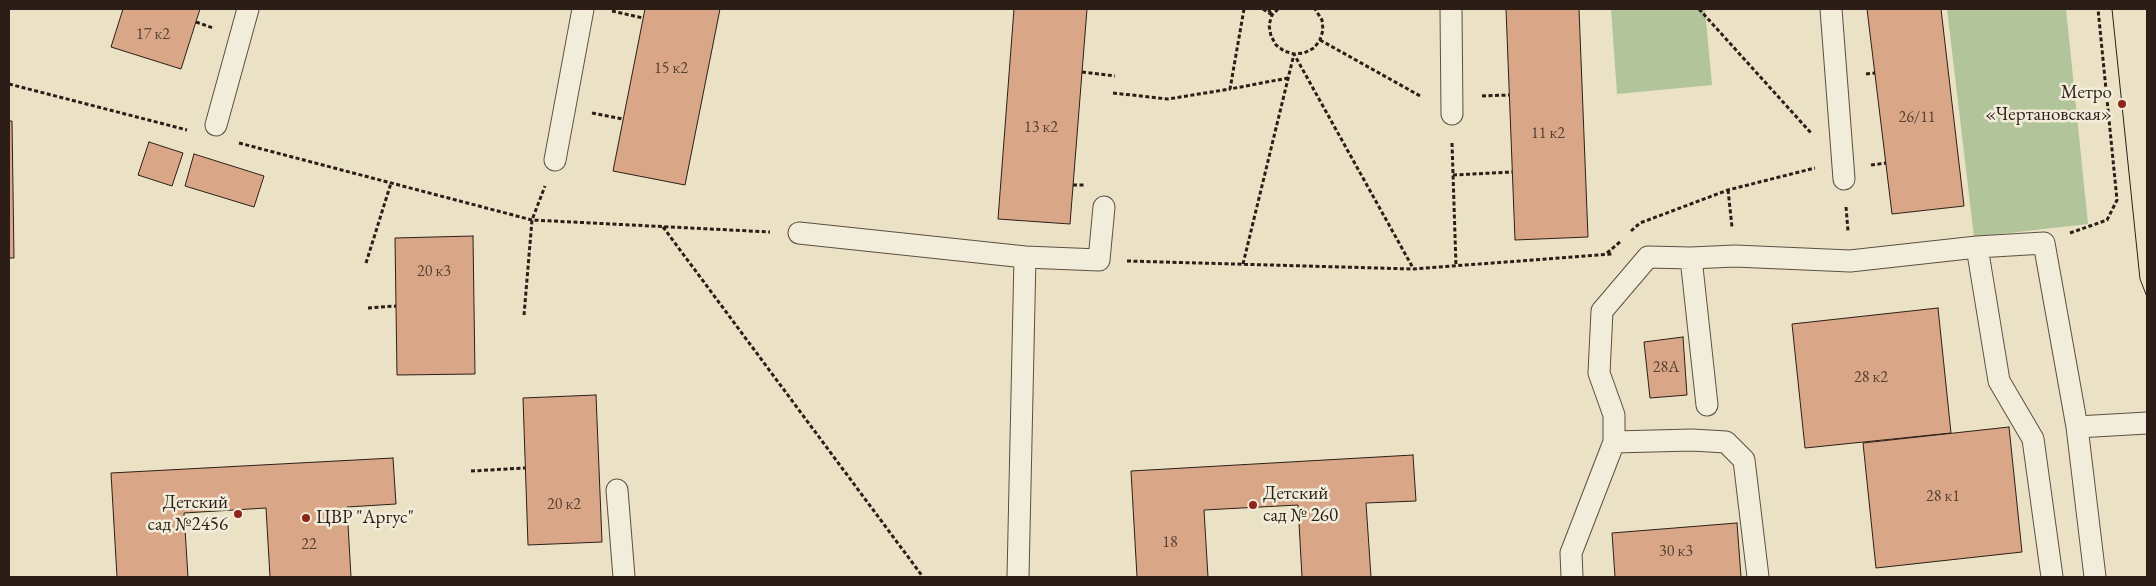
<!DOCTYPE html>
<meta charset="utf-8">
<style>
body{margin:0}
#map{position:relative;width:2156px;height:586px;overflow:hidden;background:#ebe2c6;font-family:"EB Garamond",serif}
canvas{display:block}
.frame{position:absolute;inset:0;border:10px solid #2c1e16;pointer-events:none}
</style>
<div id="map">
<canvas width="2156" height="586"></canvas>
<div class="frame"></div>
</div>
<script>
const g = document.querySelector('canvas').getContext('2d');
g.lineJoin = 'round';
function paint(path, color) { g.fillStyle = color; g.fill(path, 'evenodd'); }
const poly = rows => new Path2D(rows.map(r => 'M' + r).join(''));
function trace(path, color, width, dash) { g.strokeStyle = color; g.lineWidth = width; g.lineCap = dash ? 'butt' : 'round'; g.setLineDash(dash || []); g.stroke(path); }
function drawText(font, color, halo, rows, align = 'center') {
  g.font = font + ' "EB Garamond",serif'; g.lineWidth = 5; g.setLineDash([]); g.textBaseline = 'middle'; g.strokeStyle = halo; g.fillStyle = color; for (const [text, x, y, turn = 0] of rows) {
    g.save(); g.translate(x, y); g.rotate((+turn || 0) * Math.PI / 180); g.textAlign = isNaN(turn) ? turn : align; if (halo) g.strokeText(text, 0, 0); g.fillText(text, 0, 0); g.restore();
  }
}
const green = poly([
 [1611,9,1705,9,1712,85,1617,94],
 [1947,9,2066,9,2088,224,1974,237]
]);
const building = poly([
 [123,9,200,9,181,69,111,47,123,9],
 [645,9,720,9,685,185,613,171,645,9],
 [1014,9,1087,9,1070,224,998,219,1014,9],
 [1506,9,1579,9,1588,237,1515,240,1506,9],
 [1867,9,1941,9,1964,206,1892,214,1867,9],
 [9,121,12,121,14,258,9,258,9,121],
 [149,142,183,153,172,186,138,175,149,142],
 [194,154,264,176,254,207,185,186,194,154],
 [473,236,475,374,397,375,395,238,473,236],
 [1938,308,1951,433,1805,448,1792,324,1938,308],
 [1683,337,1687,395,1650,398,1644,342,1683,337],
 [596,395,602,542,528,545,523,398,596,395],
 [2009,427,2022,552,1876,568,1863,443,2009,427],
 [1413,455,1416,501,1366,503,1371,577,1302,577,1298,505,1204,510,1208,577,1137,577,1131,471,1413,455],
 [393,458,396,504,347,507,351,577,270,577,266,508,184,513,188,577,117,577,111,473,393,458],
 [1737,523,1741,577,1615,577,1612,533,1737,523]
]);
const path = poly([
 [1244,9,1230,89,1288,78],
 [1263,9,1272,15,1268,9],
 [1278,9,1272,15,1269,25,1271,36,1276,45,1284,51,1294,54,1304,53,1314,48,1320,40,1323,30,1322,20,1315,9],
 [1699,9,1811,133],
 [612,11,643,18],
 [196,22,213,28],
 [1320,40,1422,97],
 [1082,72,1115,76],
 [1866,74,1875,73],
 [9,84,187,130],
 [1113,93,1168,99,1230,89],
 [1482,96,1509,95],
 [592,113,623,119],
 [239,143,532,220,770,232],
 [1452,143,1456,266],
 [1871,165,1886,163],
 [1453,175,1512,172],
 [1073,185,1085,185],
 [1728,190,1732,227],
 [1846,207,1848,231],
 [663,227,923,577],
 [1631,231,1640,223,1728,190,1815,168],
 [2070,233,2107,220,2117,200,2098,9],
 [1607,253,1621,241],
 [1127,261,1413,269,1612,254],
 [366,263,391,183],
 [1243,264,1294,54,1413,268],
 [368,308,396,306],
 [524,315,532,220,545,186],
 [471,471,525,468]
]);
const service = poly([
 [1451,9,1452,114],
 [1831,9,1844,179],
 [216,125,248,9],
 [555,160,583,9],
 [799,233,1025,257,1018,577],
 [1977,247,1999,381,2033,439,2052,577],
 [1025,257,1099,260,1104,207],
 [1691,258,1707,405],
 [1614,442,1692,440,1726,442,1744,460,1758,577],
 [617,490,624,577],
 [1572,577,1571,553,1614,442,1614,415,1599,373,1602,311,1648,257,1691,258,1735,256,1850,261,1977,247,2044,243,2077,427],
 [2095,577,2077,427,2147,423]
]);
const tram = poly([
 [2112,9,2140,279,2147,297]
]);
const markers = [
 [2122,104,5,"#8f2418"],
 [1253,505,5,"#8f2418"],
 [238,514,5,"#8f2418"],
 [306,518,5,"#8f2418"]
];
const numberNames = [
 ["17 к2",153,35],
 ["15 к2",671,69],
 ["26/11",1917,118],
 ["13 к2",1041,128],
 ["11 к2",1548,134],
 ["20 к3",434,272],
 ["28А",1666,368],
 ["28 к2",1871,378],
 ["28 к1",1943,497],
 ["20 к2",564,505],
 ["18",1170,543],
 ["22",309,545],
 ["30 к3",1676,552]
];
const poiNames = [
 ["Метро",2112,93],
 ["«Чертановская»",2112,115],
 ["Детский",1263,494,"left"],
 ["сад № 260",1263,516,"left"],
 ["Детский",228,503],
 ["сад №2456",228,525],
 ["ЦВР \"Аргус\"",316,518,"left"]
];
paint(green, '#b2c499');
paint(building, '#d9a787');
trace(building, '#2c1e16', 1);
trace(service, '#5c4f42', 23);
trace(path, '#2c1e16', 3, [4, 2.5]);
trace(service, '#f2ecda', 21);
trace(tram, '#2c1e16', 1);
for (const [x, y, r, color] of markers) { const dot = new Path2D(); dot.arc(x, y, r, 0, 2 * Math.PI); g.fillStyle = color; g.fill(dot); trace(dot, '#f2ecda', 2); }
drawText('16px', '#574032', null, numberNames);
drawText('19px', '#2c1e16', '#f2ecda', poiNames, 'right');
</script>
